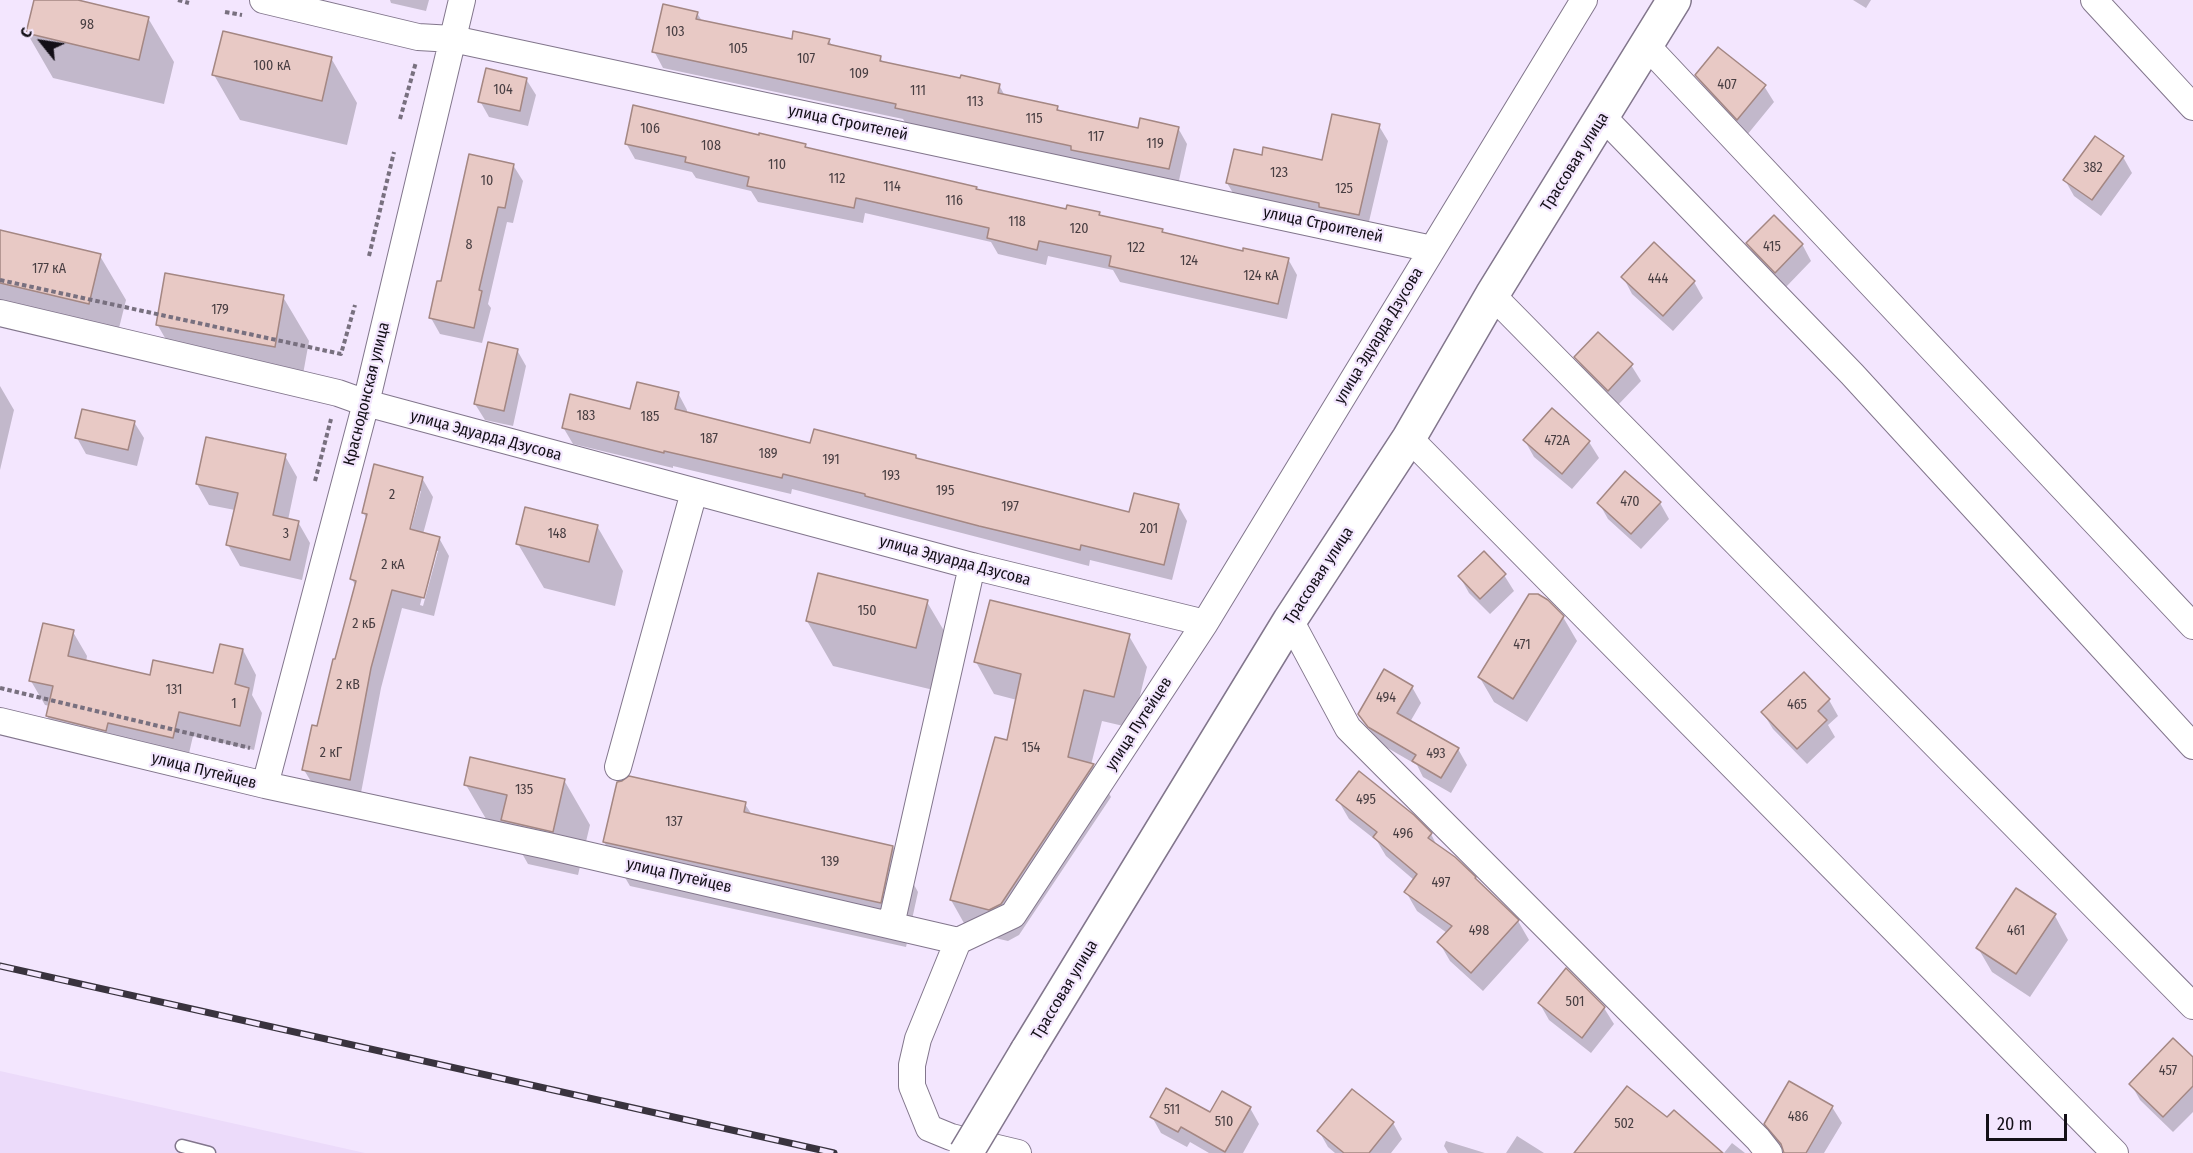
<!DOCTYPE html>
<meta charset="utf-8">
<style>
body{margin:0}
#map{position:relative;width:2193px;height:1153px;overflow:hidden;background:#f3e6fe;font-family:"Fira Sans Condensed",sans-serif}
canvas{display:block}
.north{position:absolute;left:12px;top:12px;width:60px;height:60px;-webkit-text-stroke:4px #f3e6fe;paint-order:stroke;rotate:300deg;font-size:16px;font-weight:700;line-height:24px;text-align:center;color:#130f17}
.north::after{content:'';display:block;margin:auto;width:21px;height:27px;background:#130f17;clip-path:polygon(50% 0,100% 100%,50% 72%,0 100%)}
.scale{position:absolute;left:1986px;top:1114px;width:81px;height:27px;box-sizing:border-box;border:3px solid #130f17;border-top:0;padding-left:8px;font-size:18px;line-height:21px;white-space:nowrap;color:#130f17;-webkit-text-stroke:4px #f3e6fe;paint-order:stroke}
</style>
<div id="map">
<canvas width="2193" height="1153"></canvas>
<div class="north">С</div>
<div class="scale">20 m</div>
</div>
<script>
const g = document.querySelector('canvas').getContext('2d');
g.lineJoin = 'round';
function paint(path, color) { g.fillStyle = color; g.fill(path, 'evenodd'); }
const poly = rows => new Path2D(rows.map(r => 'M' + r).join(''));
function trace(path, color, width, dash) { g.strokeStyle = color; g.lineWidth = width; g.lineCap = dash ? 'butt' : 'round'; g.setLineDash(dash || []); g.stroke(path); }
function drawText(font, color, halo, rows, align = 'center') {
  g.font = font + ' "Fira Sans Condensed",sans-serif'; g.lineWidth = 4.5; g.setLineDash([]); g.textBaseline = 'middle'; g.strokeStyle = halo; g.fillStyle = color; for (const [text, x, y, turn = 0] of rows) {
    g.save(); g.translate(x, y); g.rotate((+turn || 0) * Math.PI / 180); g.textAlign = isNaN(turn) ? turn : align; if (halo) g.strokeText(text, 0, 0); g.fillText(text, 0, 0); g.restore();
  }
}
const built = poly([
 [0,1071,365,1153,0,1153]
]);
const shadow = poly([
 [35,0,72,0,148,18,174,62,164,104,53,78,27,33],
 [390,0,429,0,426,11,391,3],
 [1853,0,1871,0,1866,8],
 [697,13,702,21,793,41,829,40,832,46,880,58,884,63,961,80,999,85,1005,96,1057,107,1060,112,1139,130,1178,128,1187,144,1178,185,906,124,903,119,663,68,654,51],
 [331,58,357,103,347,145,240,120,214,75],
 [1697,76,1764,86,1774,102,1747,135,1706,92],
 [526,79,536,95,528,126,489,117,480,101],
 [1379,126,1388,141,1367,230,1236,198,1227,183,1263,156,1323,162],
 [760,137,805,145,808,150,976,188,977,191,1067,211,1099,214,1101,217,1162,230,1164,234,1244,252,1288,259,1297,275,1287,319,1120,282,1113,270,1048,256,1046,265,998,254,991,242,865,213,863,223,758,202,751,191,696,178,692,172,635,159,626,143],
 [2123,157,2132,173,2101,216,2074,196,2065,180],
 [513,165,523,181,513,223,507,222,488,304,491,308,482,343,440,334,431,318,442,283],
 [0,232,100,256,126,300,114,348,0,321],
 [1748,244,1802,244,1811,261,1785,288,1757,260],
 [1623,277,1694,282,1703,298,1673,331,1632,294],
 [283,297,309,341,300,391,183,369,157,324],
 [517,350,526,366,513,426,485,420,475,404],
 [1576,357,1631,365,1641,381,1617,406,1585,373],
 [0,386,14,410,0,470],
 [678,393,687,410,687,413,811,445,915,456,918,460,1130,514,1178,505,1187,521,1172,580,1090,560,1089,566,792,489,791,494,673,466,673,468,573,444,563,427,631,410],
 [1552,410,1589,442,1599,458,1572,489,1534,457,1525,441],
 [134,422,144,438,137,466,86,454,77,438],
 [285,456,297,477,288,520,298,522,310,543,302,580,240,566,228,545,235,510,209,505,197,484],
 [422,478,433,497,423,534,439,538,449,556,434,616,402,608,381,688,360,798,315,788,304,770,318,728,356,587,352,579,367,519,363,512],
 [418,491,421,491,409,536,406,535],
 [434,551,438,551,423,606,420,605],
 [1599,503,1660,503,1669,519,1641,549,1608,519],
 [597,526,623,571,615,606,544,588,518,544],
 [1504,575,1514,591,1490,614,1469,593,1460,577],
 [927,602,953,646,942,692,833,666,807,621],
 [1563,617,1577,641,1527,722,1494,702,1480,678],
 [73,632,87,656,86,662,151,677,214,675,243,650,256,675,252,695,262,713,254,750,193,736,187,762,61,740,47,716,50,706,45,705,31,681],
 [1129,636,1147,667,1132,728,1102,721,1091,765,1093,765,1111,797,1019,935,1008,941,969,932,951,900,1008,742,1017,700,994,694,976,662],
 [1412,687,1421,703,1410,722,1458,749,1467,765,1451,793,1423,777,1417,765,1379,743,1359,714],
 [1829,700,1838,716,1828,725,1835,737,1807,764,1773,729,1763,713],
 [564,780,590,825,578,875,528,864,511,834,492,829,466,785],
 [1338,800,1431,834,1437,846,1518,921,1529,940,1483,991,1450,961,1439,942,1447,933,1417,911,1406,892,1414,880,1386,856,1377,841,1349,819],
 [745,804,752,815,893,847,918,892,906,947,630,886,604,842],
 [2055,916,2068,940,2030,997,1992,972,1978,948],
 [1566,970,1604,1008,1614,1024,1591,1053,1549,1020,1540,1004],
 [2193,1059,2193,1112,2173,1132,2140,1100,2131,1084],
 [1790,1083,1832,1107,1842,1123,1824,1153,1789,1153,1775,1140,1766,1124],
 [1250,1108,1259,1124,1243,1153,1209,1153,1190,1142,1187,1147,1161,1133,1152,1117,1211,1114],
 [1393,1123,1402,1139,1391,1153,1335,1153,1328,1147,1319,1131],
 [1517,1136,1544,1153,1506,1153],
 [1446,1141,1485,1153,1448,1153,1444,1146],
 [1732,1143,1745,1153,1724,1153]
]);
const building = poly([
 [34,0,78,0,149,17,139,60,26,33,34,0],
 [663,4,698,12,696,19,792,39,793,31,830,39,828,44,881,56,880,61,960,78,961,75,1000,84,998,93,1058,106,1057,110,1138,128,1140,118,1179,127,1169,169,1071,150,1071,146,895,108,896,104,652,52,663,4],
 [223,31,332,57,322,101,212,75,223,31],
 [1718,47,1766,85,1737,120,1695,75,1718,47],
 [486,68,527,78,520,111,478,102,486,68],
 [633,105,759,135,759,133,806,144,805,147,977,187,976,189,1066,209,1067,205,1100,212,1099,215,1163,229,1162,232,1243,251,1243,248,1289,258,1278,304,1109,266,1111,256,1039,241,1037,250,987,238,989,228,856,198,854,208,747,186,749,177,685,162,686,157,625,144,633,105],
 [1332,114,1380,124,1359,215,1319,207,1319,203,1226,183,1234,149,1262,155,1263,147,1322,160,1332,114],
 [2095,136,2124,156,2092,200,2063,180,2095,136],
 [469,154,514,164,505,208,498,207,479,290,482,291,474,328,429,318,437,281,441,281,469,154],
 [1774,215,1803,244,1775,273,1746,243,1774,215],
 [0,230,101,254,89,304,0,283,0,230],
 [1654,242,1695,281,1663,316,1621,277,1654,242],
 [165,273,284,295,275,347,156,325,165,273],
 [1598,332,1633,364,1608,391,1574,357,1598,332],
 [488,342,518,349,504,411,474,404,488,342],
 [637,382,679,392,675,409,810,443,814,429,916,455,916,458,1129,512,1134,493,1179,504,1164,565,1081,545,1080,550,979,526,865,496,865,494,783,474,782,478,664,451,664,453,562,428,570,394,630,409,637,382],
 [1552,408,1590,441,1562,474,1523,440,1552,408],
 [82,409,135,421,128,450,75,438,82,409],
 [206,437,286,454,273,515,299,521,290,560,226,545,238,493,196,484,206,437],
 [374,464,423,477,410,529,440,537,424,598,392,590,371,668,350,780,302,770,312,725,317,726,333,659,335,659,356,581,350,579,367,514,362,513,374,464],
 [1625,471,1661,502,1631,534,1597,503,1625,471],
 [525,507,598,525,589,562,516,544,525,507],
 [1484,551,1506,574,1480,599,1458,576,1484,551],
 [818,573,928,600,916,648,806,621,818,573],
 [1529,594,1538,594,1548,600,1564,616,1513,699,1478,677,1529,594],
 [990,600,1130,634,1114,697,1084,690,1068,757,1094,764,1001,904,989,910,950,900,995,737,1007,740,1021,674,974,662,990,600],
 [43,623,74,630,68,656,150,675,153,660,213,673,220,644,243,649,235,684,249,688,240,726,179,712,173,738,108,723,106,731,46,716,53,686,29,681,43,623],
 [1384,669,1413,686,1397,713,1459,748,1441,778,1412,761,1416,755,1368,727,1358,714,1384,669],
 [1804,672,1830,699,1818,711,1827,720,1797,749,1761,712,1804,672],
 [470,757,565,779,553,832,501,820,507,795,464,785,470,757],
 [1359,771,1414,815,1432,833,1428,838,1455,857,1476,877,1475,878,1519,920,1471,973,1437,942,1452,926,1404,892,1417,874,1373,837,1377,832,1336,800,1359,771],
 [629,776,746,802,744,812,893,846,881,903,603,842,617,782,622,781,629,776],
 [2016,888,2056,914,2016,974,1976,948,2016,888],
 [1566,968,1605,1007,1582,1038,1538,1003,1566,968],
 [2173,1038,2193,1057,2193,1086,2163,1117,2129,1084,2173,1038],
 [1789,1081,1833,1106,1806,1153,1784,1153,1781,1144,1764,1124,1789,1081],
 [1627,1086,1667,1117,1674,1110,1723,1153,1574,1153,1627,1086],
 [1166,1088,1210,1112,1222,1091,1251,1107,1225,1152,1181,1127,1178,1132,1150,1117,1166,1088],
 [1352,1089,1394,1122,1369,1153,1344,1153,1317,1131,1352,1089]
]);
const path = poly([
 [178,0,189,3],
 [225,12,242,15],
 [400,119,416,62],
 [369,256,394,152],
 [0,280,341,354,355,305],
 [315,481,331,419],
 [0,688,250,748]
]);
const lane = poly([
 [182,1146,209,1153]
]);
const street = poly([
 [263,0,418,37,453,39,1432,249],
 [2094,0,2193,107],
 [1647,46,2193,626],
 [1603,117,1852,374,2193,746],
 [1492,295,2193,1006],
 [0,313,338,393,366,403,972,566,1205,623,1584,0],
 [1409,438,2115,1153],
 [1290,620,1348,728,1758,1139,1769,1153],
 [0,721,265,785,548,846,958,941,1013,915,1205,623],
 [618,767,694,492],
 [265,785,366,403,462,0],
 [891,925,972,566],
 [958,941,918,1039,912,1065,912,1086,929,1128,951,1137,1018,1153]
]);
const secondary = poly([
 [1027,1051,1290,620,1409,438,1492,295,1674,0]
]);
const rail = poly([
 [0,966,834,1153]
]);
const secondaryBridge = poly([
 [966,1153,1027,1051]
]);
const numberNames = [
 ["98",87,25],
 ["103",675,32],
 ["105",738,49],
 ["107",806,59],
 ["100 кА",272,66],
 ["109",859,74],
 ["407",1727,85],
 ["104",503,90],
 ["111",918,91],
 ["113",975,102],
 ["115",1034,119],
 ["106",650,129],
 ["117",1096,137],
 ["119",1155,144],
 ["108",711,146],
 ["110",777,165],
 ["382",2093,168],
 ["123",1279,173],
 ["112",837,179],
 ["10",487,181],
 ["114",892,187],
 ["125",1344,189],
 ["116",954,201],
 ["118",1017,222],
 ["120",1079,229],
 ["8",469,245],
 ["415",1772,247],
 ["122",1136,248],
 ["124",1189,261],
 ["177 кА",49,269],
 ["124 кА",1261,276],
 ["444",1658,279],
 ["179",220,310],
 ["183",586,416],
 ["185",650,417],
 ["187",709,439],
 ["472А",1557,441],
 ["189",768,454],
 ["191",831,460],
 ["193",891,476],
 ["195",945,491],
 ["2",392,495],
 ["470",1630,502],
 ["197",1010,507],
 ["201",1149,529],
 ["3",286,534],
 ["148",557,534],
 ["2 кА",393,565],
 ["150",867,611],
 ["2 кБ",364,624],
 ["471",1522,645],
 ["2 кВ",348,685],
 ["131",174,690],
 ["494",1386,698],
 ["1",234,704],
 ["465",1797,705],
 ["154",1031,748],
 ["2 кГ",331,753],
 ["493",1436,754],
 ["135",524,790],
 ["495",1366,800],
 ["137",674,822],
 ["496",1403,834],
 ["139",830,862],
 ["497",1441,883],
 ["498",1479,931],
 ["461",2016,931],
 ["501",1575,1002],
 ["457",2168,1071],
 ["511",1172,1110],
 ["486",1798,1117],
 ["510",1224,1122],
 ["502",1624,1124]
];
const streetNames = [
 ["улица Строителей",848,123,12],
 ["Трассовая улица",1575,162,-58],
 ["улица Строителей",1323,225,12],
 ["улица Эдуарда Дзусова",1379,336,-59],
 ["Краснодонская улица",367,394,-76],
 ["улица Эдуарда Дзусова",486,436,15],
 ["улица Эдуарда Дзусова",955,561,15],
 ["Трассовая улица",1319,576,-57],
 ["улица Путейцев",1139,724,-57],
 ["улица Путейцев",204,771,14],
 ["улица Путейцев",679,876,13],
 ["Трассовая улица",1065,990,-59]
];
paint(built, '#ecdbfa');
paint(shadow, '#0003');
paint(building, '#e8c9c5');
trace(building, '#a48783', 1.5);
trace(lane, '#82768c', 15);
trace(street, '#82768c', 28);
trace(secondary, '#82768c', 36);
trace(path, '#78707f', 4, [4.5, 3]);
trace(lane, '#fff', 12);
trace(street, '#fff', 26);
trace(secondary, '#fff', 33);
trace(rail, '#39333e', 7);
trace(rail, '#f3e6fe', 4.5, [14]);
trace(secondaryBridge, '#82768c', 36, []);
trace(secondaryBridge, '#fff', 33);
drawText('14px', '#483e42', null, numberNames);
drawText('16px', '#130f17', '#f3e6fe', streetNames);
</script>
